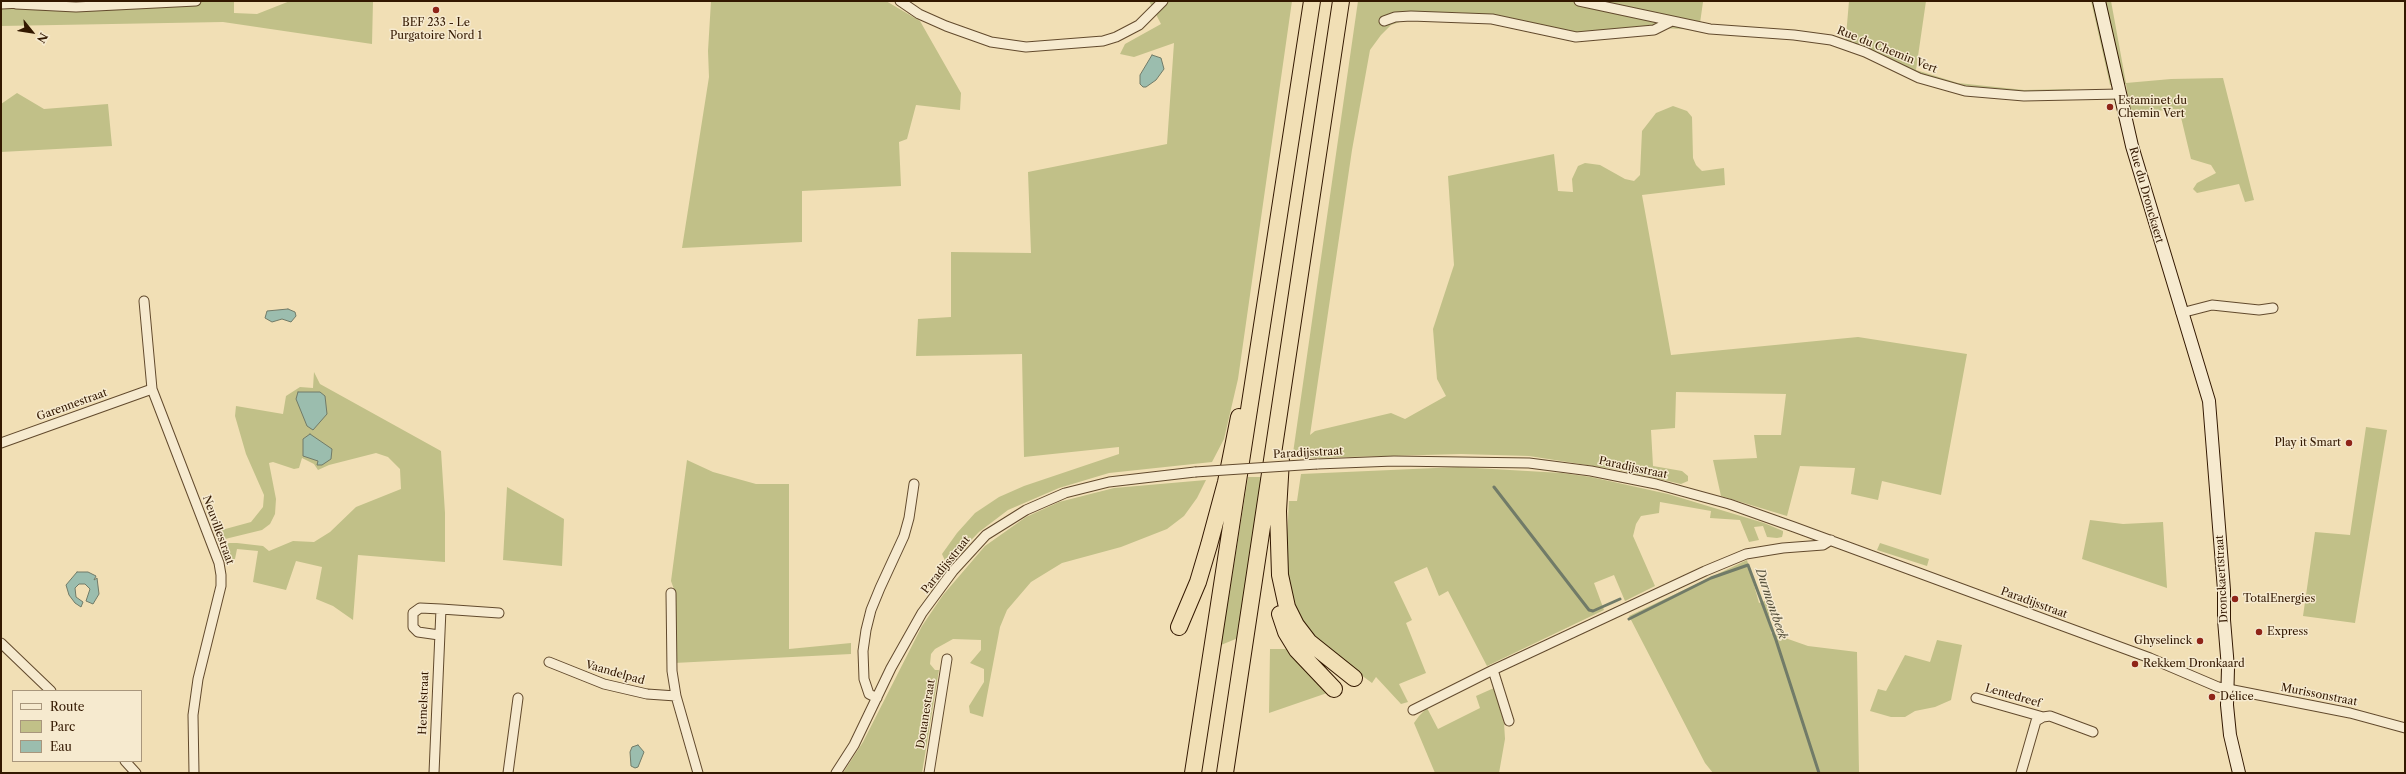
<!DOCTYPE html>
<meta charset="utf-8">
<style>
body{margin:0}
#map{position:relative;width:2406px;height:774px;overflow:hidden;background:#f1dfb5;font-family:"Libre Caslon Text",serif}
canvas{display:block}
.frame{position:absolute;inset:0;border:2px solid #331800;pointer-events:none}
.legend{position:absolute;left:12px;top:690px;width:130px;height:72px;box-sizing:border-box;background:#f6eacf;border:1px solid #a8967c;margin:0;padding:5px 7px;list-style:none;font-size:12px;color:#331800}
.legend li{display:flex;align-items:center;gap:8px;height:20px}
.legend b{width:20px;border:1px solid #a8967c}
.north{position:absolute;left:12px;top:12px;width:40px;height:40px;-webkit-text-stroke:3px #f6eacf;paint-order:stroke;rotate:120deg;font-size:11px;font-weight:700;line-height:16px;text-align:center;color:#331800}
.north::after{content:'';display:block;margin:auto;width:14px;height:18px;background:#331800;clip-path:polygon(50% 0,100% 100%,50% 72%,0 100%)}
</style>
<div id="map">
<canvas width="2406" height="774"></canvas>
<div class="frame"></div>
<ul class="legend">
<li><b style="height:5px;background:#f6eacf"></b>Route</li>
<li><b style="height:11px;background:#c1c088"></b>Parc</li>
<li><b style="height:11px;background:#9bbdae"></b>Eau</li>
</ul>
<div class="north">N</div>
</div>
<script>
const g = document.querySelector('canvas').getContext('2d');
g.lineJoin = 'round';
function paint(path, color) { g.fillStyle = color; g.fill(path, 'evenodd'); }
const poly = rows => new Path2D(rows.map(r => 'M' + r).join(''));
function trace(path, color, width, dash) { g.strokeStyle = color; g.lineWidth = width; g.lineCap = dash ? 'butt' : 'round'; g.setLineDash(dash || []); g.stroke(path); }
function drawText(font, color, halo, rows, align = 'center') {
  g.font = font + ' "Libre Caslon Text",serif'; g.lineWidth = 3; g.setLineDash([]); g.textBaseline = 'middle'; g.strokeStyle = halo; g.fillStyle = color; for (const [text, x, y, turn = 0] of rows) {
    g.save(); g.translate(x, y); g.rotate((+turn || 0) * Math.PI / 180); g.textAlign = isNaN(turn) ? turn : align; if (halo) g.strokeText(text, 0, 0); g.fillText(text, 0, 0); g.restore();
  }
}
const green = poly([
 [1,1,234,1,234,13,257,14,290,1,373,1,372,44,223,22,1,26],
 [711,1,886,1,920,21,961,93,960,110,916,105,907,139,899,142,901,186,802,191,802,242,682,248,709,77,708,51],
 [1149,1,1292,1,1238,379,1224,439,1212,462,1109,473,1059,488,1008,510,979,532,947,565,942,554,957,533,975,513,999,497,1024,486,1119,454,1119,447,1024,457,1022,354,916,356,918,319,951,317,951,252,1031,253,1028,172,1167,144,1174,43,1134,57,1120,54,1125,44,1161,24],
 [1358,1,1705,1,1703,2,1699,30,1644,27,1579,33,1498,15,1451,12,1449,20,1406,20,1391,25,1381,35,1370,50,1352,150,1310,435,1315,431,1391,413,1405,419,1446,396,1437,379,1433,329,1454,265,1448,176,1554,154,1558,191,1573,192,1572,179,1578,166,1585,163,1600,165,1625,179,1634,181,1640,175,1642,131,1656,113,1673,106,1687,111,1692,117,1693,158,1696,165,1702,171,1724,168,1725,185,1642,195,1671,355,1858,337,1967,354,1941,495,1882,481,1878,500,1851,494,1855,468,1800,466,1787,516,1721,496,1713,460,1757,458,1754,435,1781,435,1786,394,1676,392,1675,428,1651,430,1653,466,1682,471,1688,476,1688,481,1681,484,1619,470,1529,456,1461,454,1310,458,1309,454,1293,453],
 [1849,1,1926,1,1916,70,1958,83,2024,90,2070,89,2071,99,1987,98,1936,88,1914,80,1845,48],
 [2091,1,2111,1,2126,83,2171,79,2223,78,2254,200,2245,202,2239,184,2197,193,2193,189,2197,183,2216,173,2211,165,2191,159,2179,109,2130,113,2126,84,2110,85],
 [17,93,44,109,108,104,112,146,1,152,1,104],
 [314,372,320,384,441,451,445,513,445,562,358,555,353,620,333,606,316,599,322,567,296,561,286,590,253,582,258,551,237,549,235,559,230,559,224,554,223,546,229,543,237,543,263,546,269,551,293,541,314,542,330,532,356,507,401,489,400,469,388,457,376,453,329,465,318,470,314,464,302,458,299,468,294,469,273,462,269,463,276,499,275,514,270,524,262,530,221,540,218,531,251,522,263,507,264,495,246,454,235,416,236,406,283,414,286,396,300,387,313,388],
 [2366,427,2387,430,2355,623,2303,616,2315,532,2350,535],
 [687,460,713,472,756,484,789,484,789,649,851,643,851,654,674,663,675,592,671,581],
 [1458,467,1562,473,1591,477,1668,494,1764,523,1783,531,1783,533,1782,537,1777,538,1767,537,1763,526,1754,527,1759,540,1749,542,1740,520,1710,518,1711,511,1660,502,1659,513,1641,516,1636,524,1633,536,1655,586,1625,601,1614,575,1594,583,1604,610,1487,666,1448,591,1439,596,1427,567,1394,582,1412,620,1406,623,1426,673,1399,684,1408,702,1401,704,1376,677,1372,683,1315,641,1296,614,1289,595,1287,539,1289,501,1297,501,1301,474],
 [1248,477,1262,477,1238,638,1221,645],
 [1206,480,1197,498,1184,516,1167,529,1121,547,1062,563,1031,582,1007,610,1000,627,983,717,970,713,969,706,984,682,984,669,970,663,981,650,981,640,953,639,935,649,931,654,930,664,935,670,939,670,922,773,843,773,863,742,922,626,943,595,985,546,1026,517,1059,502,1114,488],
 [507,487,564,519,562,566,503,560],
 [2090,520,2123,524,2163,522,2167,588,2082,559],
 [1880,543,1929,559,1927,566,1877,550],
 [1747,560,1759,603,1768,600,1771,633,1808,646,1857,652,1859,773,1713,773,1705,763,1629,616],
 [1937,640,1962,645,1951,700,1935,707,1915,711,1905,717,1891,717,1870,711,1878,689,1886,691,1905,655,1930,662],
 [1270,649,1290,649,1330,692,1269,713],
 [1494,688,1504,723,1505,739,1499,773,1435,773,1414,723,1419,716,1427,708,1438,729,1480,708,1476,696]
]);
const water = poly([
 [1152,55,1161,58,1164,69,1156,80,1146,87,1143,87,1140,84,1140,75,1152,55],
 [288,309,295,312,296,316,291,322,282,319,272,322,265,318,267,311,288,309],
 [298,392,320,392,325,396,327,414,313,430,307,426,296,399,298,392],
 [310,434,332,449,331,459,322,465,317,465,318,461,303,456,303,439,310,434],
 [77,572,88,572,96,576,94,580,97,578,99,594,93,604,86,601,90,589,85,584,79,584,75,588,76,597,83,602,81,607,75,603,69,595,66,585,77,572],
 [638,745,644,752,638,767,635,768,631,766,630,752,632,747,638,745]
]);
const stream = poly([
 [1494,487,1589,610,1593,611,1620,599],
 [1629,619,1711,578,1748,565,1776,640,1819,773]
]);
const minor = poly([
 [900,1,919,14,946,26,991,42,1026,47,1103,41,1116,37,1139,25,1163,1],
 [1579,1,1710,29,1794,35,1831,40,1865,52,1919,78,1965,91,2024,96,2120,94],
 [1,4,22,3],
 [16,4,76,7,196,1],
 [1384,21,1395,17,1411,16,1492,19,1576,37,1654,30,1670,22],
 [144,301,152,389,219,563,221,575,221,586,198,679,193,715,194,773],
 [2181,313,2212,305,2259,310,2273,308],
 [1,443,152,389],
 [1317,464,1394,461,1529,463,1591,471,1656,484,1729,504,1794,527,2150,658,2218,687,2350,713,2405,728],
 [671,593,672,671,676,696,698,773],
 [439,635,418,632,413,627,413,613,420,608,441,609],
 [1,643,51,691],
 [549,662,604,684,647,694,676,696],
 [1493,670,1509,721],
 [877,698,869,694,864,679,863,651,866,630,871,610,880,588,904,536,909,518,914,484],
 [1976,698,2043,717],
 [1413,710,1493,670,1705,571,1746,554,1783,548,1823,545,1831,540],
 [125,761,136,773],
 [434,773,441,609,499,613],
 [508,773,518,698],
 [836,773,854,745,891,668,922,613,953,571,986,535,1026,510,1065,493,1109,482,1195,472],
 [929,773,947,659],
 [2021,773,2036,721,2043,717,2050,716,2093,732]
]);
const secondary = poly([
 [2099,1,2132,146,2209,401,2224,590,2224,620,2228,668,2227,705,2230,735,2239,773]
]);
const motorway = poly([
 [1281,460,1278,511,1280,575,1287,607,1296,625,1309,642,1354,678],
 [1280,614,1286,632,1297,650,1334,689],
 [1179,627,1198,582,1209,545,1226,482,1239,417],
 [1193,773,1312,1],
 [1225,773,1341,1]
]);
const minorBridge = poly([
 [1195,472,1317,464]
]);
const markers = [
 [436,10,4,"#8f2418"],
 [2110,107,4,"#8f2418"],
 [2349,443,4,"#8f2418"],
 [2235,599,4,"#8f2418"],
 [2259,632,4,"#8f2418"],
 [2200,641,4,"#8f2418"],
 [2135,664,4,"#8f2418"],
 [2212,697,4,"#8f2418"]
];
const poiNames = [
 ["BEF 233 - Le",436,23,"center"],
 ["Purgatoire Nord 1",436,36,"center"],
 ["Estaminet du",2118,101],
 ["Chemin Vert",2118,114],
 ["Play it Smart",2341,443,"right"],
 ["TotalEnergies",2243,599],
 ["Express",2267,632],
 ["Ghyselinck",2192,641,"right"],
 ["Rekkem Dronkaard",2143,664],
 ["Délice",2220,697]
];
const streetNames = [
 ["Rue du Chemin Vert",1887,50,22],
 ["Rue du Dronckaert",2146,195,74],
 ["Garennestraat",72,405,-20],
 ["Paradijsstraat",1308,453,-3],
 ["Paradijsstraat",1633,468,12],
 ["Neuvillestraat",218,530,70],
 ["Paradijsstraat",946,565,-51],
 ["Dronckaertstraat",2222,579,-93],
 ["Paradijsstraat",2034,603,20],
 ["Vaandelpad",615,673,16],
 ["Murissonstraat",2319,695,11],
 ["Lentedreef",2013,696,16],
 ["Hemelstraat",424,703,-88],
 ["Douanestraat",926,714,-81]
];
const waterNames = [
 ["Durmontbeek",1771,604,71]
];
paint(green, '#c1c088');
paint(water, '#9bbdae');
trace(water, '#717b68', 1);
trace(stream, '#717b68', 3);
trace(minor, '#624a2d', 11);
trace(secondary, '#331800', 14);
trace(motorway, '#331800', 18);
trace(minor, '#f6eacf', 9);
trace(secondary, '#f6eacf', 12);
trace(motorway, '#f1dfb5', 16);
trace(minorBridge, '#624a2d', 11, []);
trace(minorBridge, '#f6eacf', 9);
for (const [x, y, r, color] of markers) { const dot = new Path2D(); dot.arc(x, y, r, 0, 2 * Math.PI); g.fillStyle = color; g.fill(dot); trace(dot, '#f6eacf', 1.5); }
drawText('11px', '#331800', '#f6eacf', poiNames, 'left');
drawText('11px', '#331800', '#f6eacf', streetNames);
drawText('italic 12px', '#57523d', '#f6eacf', waterNames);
</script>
